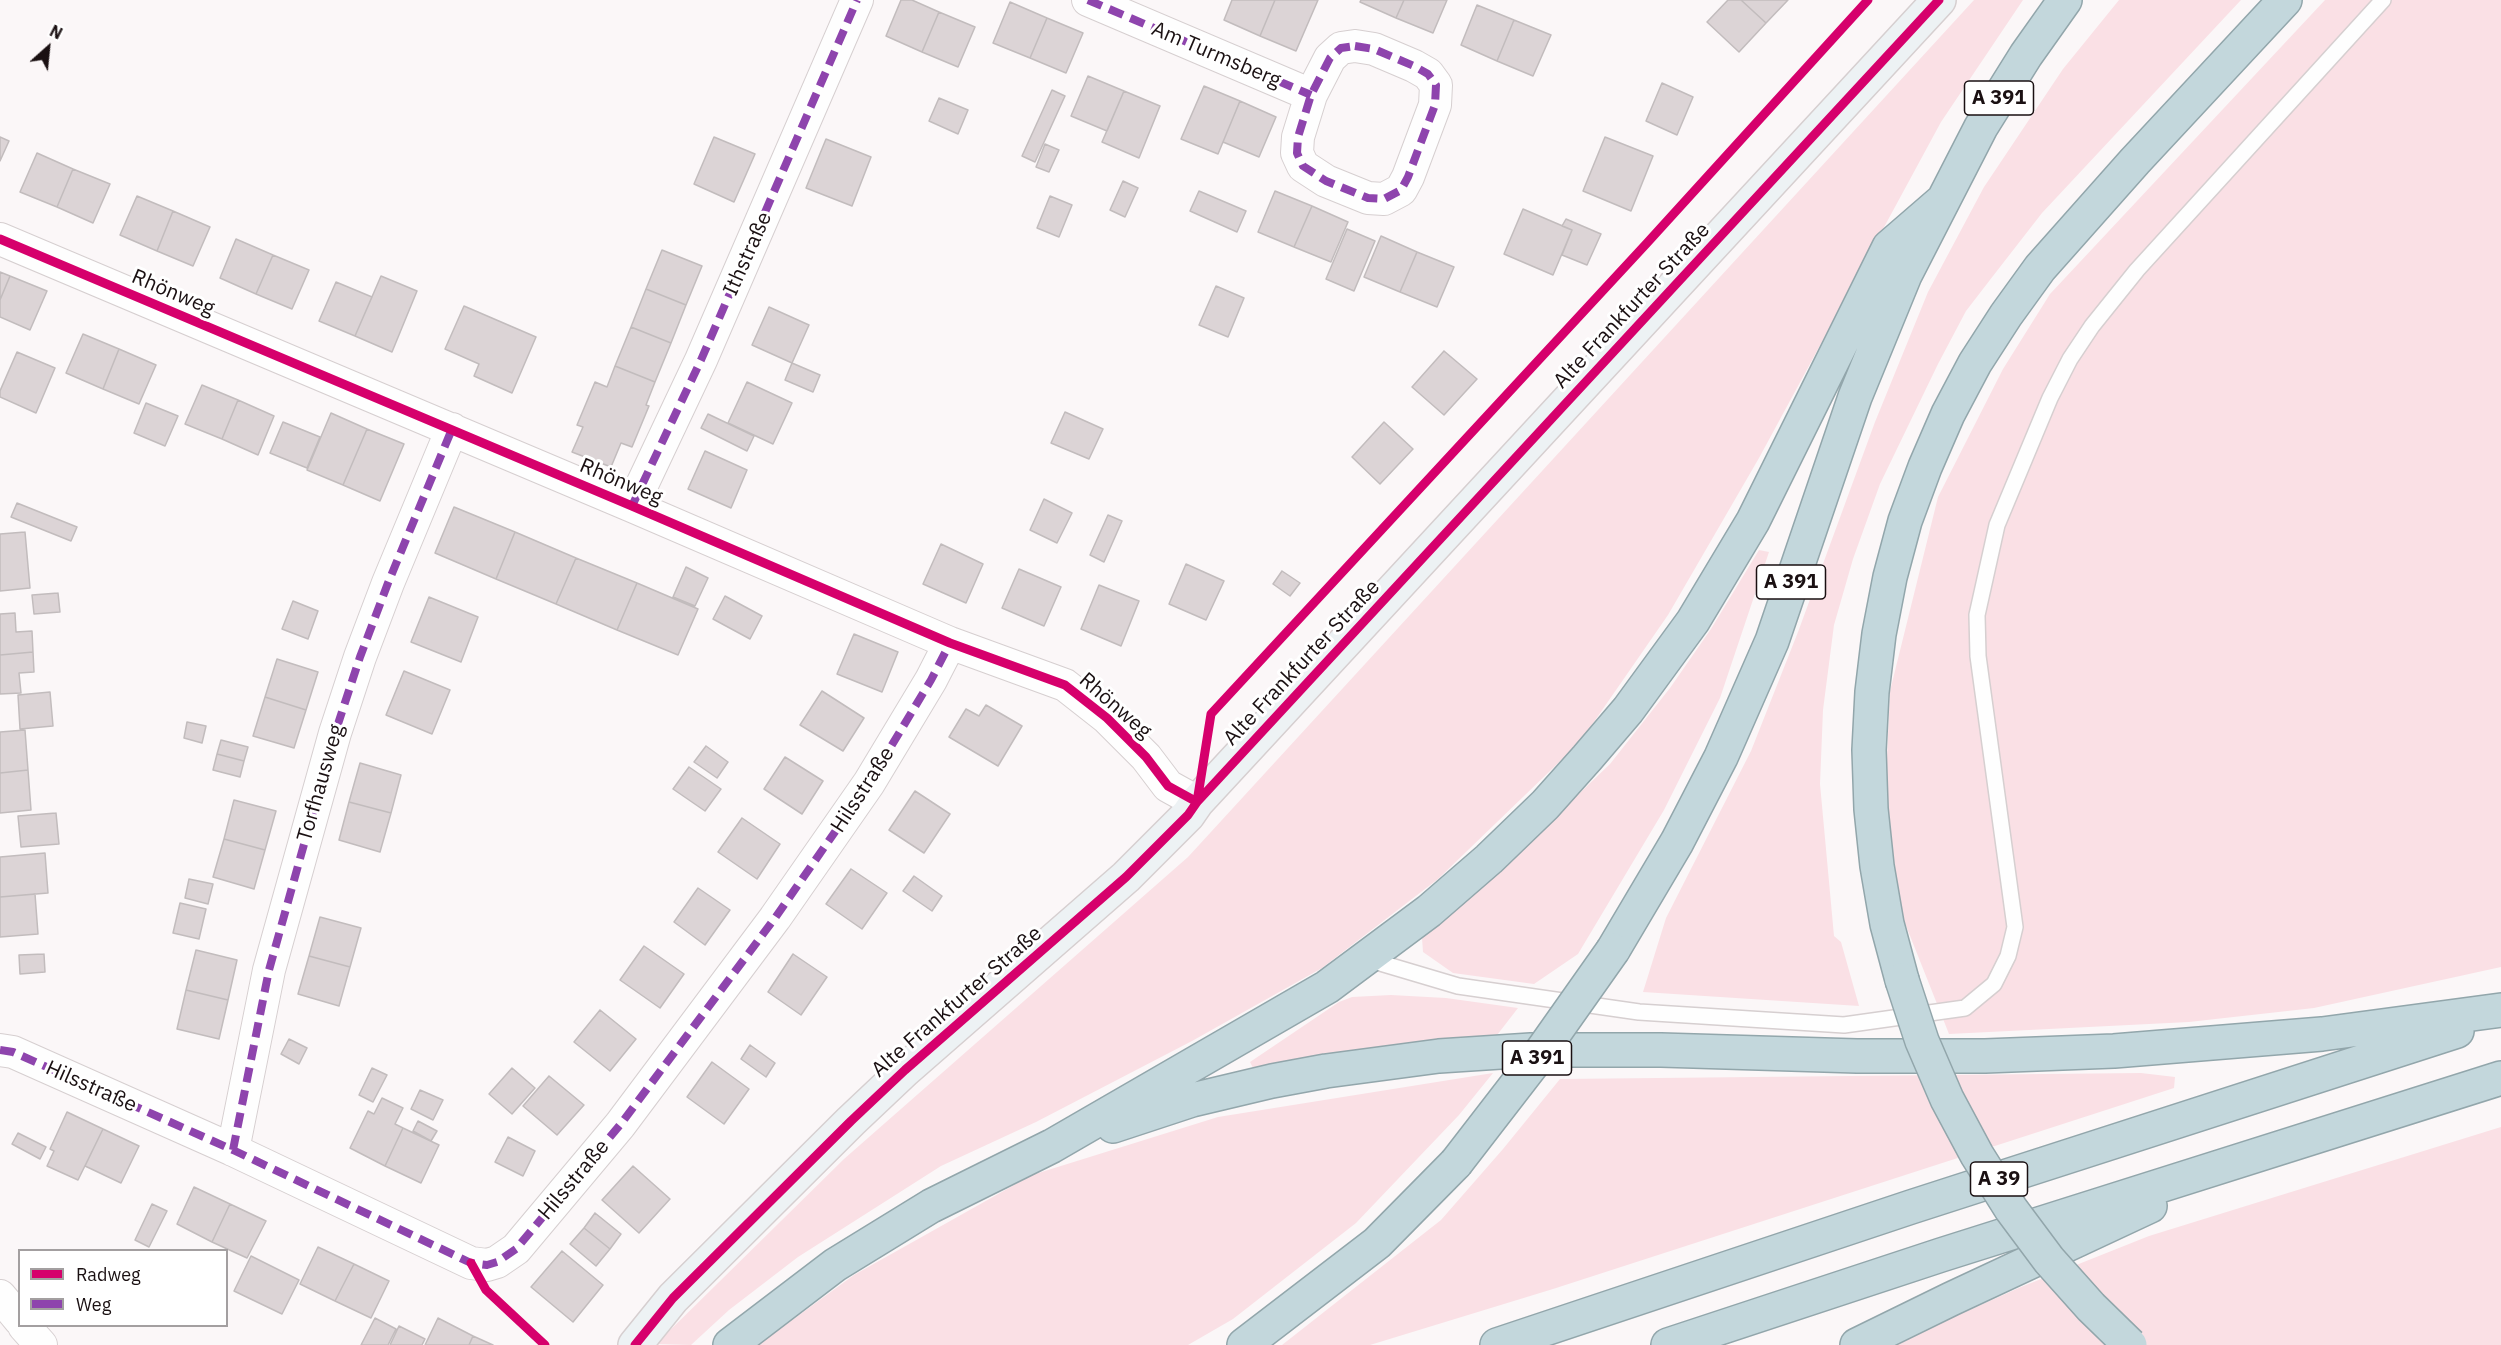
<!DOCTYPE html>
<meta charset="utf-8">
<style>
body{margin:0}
#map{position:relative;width:2501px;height:1345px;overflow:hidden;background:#fbf7f8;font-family:"IBM Plex Sans",sans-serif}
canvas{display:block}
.legend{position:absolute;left:18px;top:1249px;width:210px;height:78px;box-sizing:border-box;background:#fff;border:2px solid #a39fa0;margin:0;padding:8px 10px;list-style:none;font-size:18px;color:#1a1012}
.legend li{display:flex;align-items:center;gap:12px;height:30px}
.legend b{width:30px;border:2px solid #a39fa0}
.north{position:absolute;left:18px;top:18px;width:60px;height:60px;-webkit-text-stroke:4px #fff;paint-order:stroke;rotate:27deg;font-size:16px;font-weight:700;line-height:24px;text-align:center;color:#1a1012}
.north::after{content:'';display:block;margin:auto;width:21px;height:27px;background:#1a1012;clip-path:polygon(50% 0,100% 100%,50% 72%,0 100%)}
</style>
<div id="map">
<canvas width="2501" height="1345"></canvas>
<ul class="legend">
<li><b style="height:8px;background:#d6006c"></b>Radweg</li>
<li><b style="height:8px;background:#8e44ad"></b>Weg</li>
</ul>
<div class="north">N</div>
</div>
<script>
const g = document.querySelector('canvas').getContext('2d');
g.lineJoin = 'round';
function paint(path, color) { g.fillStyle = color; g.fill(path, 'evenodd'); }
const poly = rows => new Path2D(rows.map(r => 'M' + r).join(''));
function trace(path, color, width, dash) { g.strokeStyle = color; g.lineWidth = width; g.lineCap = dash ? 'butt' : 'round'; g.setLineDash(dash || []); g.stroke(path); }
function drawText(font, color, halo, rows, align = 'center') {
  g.font = font + ' "IBM Plex Sans",sans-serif'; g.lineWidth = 6; g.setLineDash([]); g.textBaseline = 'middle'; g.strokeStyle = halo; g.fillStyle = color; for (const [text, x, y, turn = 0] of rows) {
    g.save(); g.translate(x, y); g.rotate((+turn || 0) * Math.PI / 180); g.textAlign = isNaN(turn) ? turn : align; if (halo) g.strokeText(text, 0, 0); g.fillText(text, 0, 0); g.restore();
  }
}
const green = poly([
 [1974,0,2023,0,1941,122,1759,458,1668,615,1580,742,1438,879,1322,968,1192,1041,1036,1122,941,1166,798,1257,729,1310,691,1345,656,1344,844,1159,1188,857],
 [2119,0,2241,0,2042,213,1993,276,1966,311,1938,364,1880,484,1853,559,1834,625,1823,710,1820,784,1834,936,1841,942,1859,1006,1643,992,1666,918,1751,751,1798,632,1875,422,1928,292,1984,187,2063,69],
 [2325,0,2501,0,2501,967,2314,1008,2189,1022,1949,1034,1891,888,1884,825,1890,691,1938,497,2003,369,2050,294],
 [1759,550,1769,552,1720,698,1664,810,1578,954,1534,984,1453,973,1423,952,1422,938,1468,900,1610,764,1670,688,1711,629],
 [1391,995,1446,998,1518,1008,1494,1039,1382,1046,1254,1070,1250,1062,1339,1002,1352,997],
 [1493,1073,1459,1115,1356,1223,1233,1319,1188,1345,758,1345,854,1275,1032,1175,1218,1117],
 [2141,1073,2175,1077,2174,1088,1553,1289,1370,1345,1282,1345,1441,1220,1503,1149,1560,1079],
 [2501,1127,2501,1345,1891,1345,2021,1287,2149,1236]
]);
const building = poly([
 [901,0,912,0,939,12,922,52,886,36,901,0],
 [1232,0,1275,0,1260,36,1224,20,1232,0],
 [1275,0,1318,0,1296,51,1260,36,1275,0],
 [1361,0,1404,0,1396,18,1360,2,1361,0],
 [1404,0,1447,0,1433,33,1396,18,1404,0],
 [1728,0,1741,0,1766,23,1739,52,1707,22,1728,0],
 [1741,0,1788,0,1766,23,1741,0],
 [1010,2,1047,18,1030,58,993,43,1010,2],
 [1477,5,1514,20,1497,61,1461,45,1477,5],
 [939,12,975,27,958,67,922,52,939,12],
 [1047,18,1083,33,1066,73,1030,58,1047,18],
 [1514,20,1551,35,1533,76,1497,61,1514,20],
 [1088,76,1124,91,1107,131,1071,116,1088,76],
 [1662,83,1693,97,1677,135,1646,121,1662,83],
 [1204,86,1240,101,1218,154,1181,139,1204,86],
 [1052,90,1065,96,1035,162,1022,156,1052,90],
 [1124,91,1160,106,1139,158,1102,142,1124,91],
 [939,98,968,110,958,134,929,121,939,98],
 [1240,101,1276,117,1259,157,1223,142,1240,101],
 [0,137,9,141,0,161,0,137],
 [714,137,755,154,734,202,694,184,714,137],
 [1605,137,1653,156,1631,211,1583,191,1605,137],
 [826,139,871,157,852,206,806,188,826,139],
 [1045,144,1059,150,1049,172,1036,167,1045,144],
 [37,153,73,169,57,207,20,192,37,153],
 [73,169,110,184,93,223,57,207,73,169],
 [1123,181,1138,188,1125,217,1110,210,1123,181],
 [1199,191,1246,211,1237,232,1190,211,1199,191],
 [1275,191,1312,206,1294,247,1258,232,1275,191],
 [137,196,173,211,157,251,120,235,137,196],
 [1050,196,1072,205,1059,237,1037,228,1050,196],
 [1312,206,1348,222,1331,262,1294,247,1312,206],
 [1523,209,1572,230,1553,275,1504,254,1523,209],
 [173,211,210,227,193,266,157,251,173,211],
 [1566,219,1601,234,1587,265,1562,255,1572,230,1562,226,1566,219],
 [1347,229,1375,241,1354,291,1326,279,1347,229],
 [1381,236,1417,252,1400,292,1364,277,1381,236],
 [236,239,273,255,256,294,220,278,236,239],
 [662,250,702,266,686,305,646,289,662,250],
 [1417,252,1454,267,1437,307,1400,292,1417,252],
 [273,255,309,270,292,309,256,294,273,255],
 [0,272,10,276,0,300,0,272],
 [10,276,47,291,30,330,0,317,0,300,10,276],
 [381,276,417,291,392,352,355,336,381,276],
 [336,282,372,297,355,336,319,321,336,282],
 [1216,286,1244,298,1228,337,1199,325,1216,286],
 [646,289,686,305,671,343,631,327,646,289],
 [464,306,536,337,512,393,474,376,479,364,445,349,464,306],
 [769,307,809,325,792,363,752,345,769,307],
 [631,327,671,343,655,382,615,366,631,327],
 [83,334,119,349,103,389,66,373,83,334],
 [119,349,156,365,139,404,103,389,119,349],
 [1444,351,1477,379,1444,415,1412,387,1444,351],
 [17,352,55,368,36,413,0,397,0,391,17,352],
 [792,363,820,375,813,392,785,380,792,363],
 [615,366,655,382,646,405,649,406,632,447,621,443,611,467,572,452,583,427,577,425,595,382,607,387,615,366],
 [747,382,792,403,773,444,728,423,747,382],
 [202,385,238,400,222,439,185,424,202,385],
 [238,400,274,416,258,455,222,439,238,400],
 [146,403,178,416,165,446,134,433,146,403],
 [1065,412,1103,429,1089,459,1051,443,1065,412],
 [331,413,367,429,343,485,307,470,331,413],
 [708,414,754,436,747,451,701,428,708,414],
 [283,422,320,437,307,468,270,453,283,422],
 [1384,422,1413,449,1380,484,1352,457,1384,422],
 [367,429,404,444,380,501,343,485,367,429],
 [705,451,747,470,731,508,688,489,705,451],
 [1044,499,1072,513,1057,543,1030,530,1044,499],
 [17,503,77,527,71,541,11,517,17,503],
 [454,507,515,532,496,579,435,553,454,507],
 [1108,515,1122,521,1104,562,1090,555,1108,515],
 [25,532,30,588,0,591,0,534,25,532],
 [515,532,576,558,556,604,496,579,515,532],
 [941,544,983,564,966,603,923,584,941,544],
 [576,558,637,583,617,630,556,604,576,558],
 [1186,564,1224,581,1206,620,1169,604,1186,564],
 [686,567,708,578,695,606,673,597,686,567],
 [1019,569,1061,587,1044,626,1002,608,1019,569],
 [1282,571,1300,583,1290,596,1273,584,1282,571],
 [637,583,698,609,678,655,617,630,637,583],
 [1099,585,1139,601,1121,646,1081,629,1099,585],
 [58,593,60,612,34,614,32,595,58,593],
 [725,596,762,616,750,639,713,619,725,596],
 [429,597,478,617,461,662,411,642,429,597],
 [293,601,318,611,308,639,282,629,293,601],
 [15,613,16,632,32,631,33,652,0,655,0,614,15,613],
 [854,634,898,652,882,692,837,674,854,634],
 [33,652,34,672,19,673,21,693,0,694,0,655,33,652],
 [277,659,318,672,306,710,265,697,277,659],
 [404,671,450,690,432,734,386,715,404,671],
 [822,691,864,718,843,751,800,725,822,691],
 [50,692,53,726,20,729,18,695,50,692],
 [265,697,306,710,294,748,253,736,265,697],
 [986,705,1022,726,998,766,949,737,966,709,979,716,986,705],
 [187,722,206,726,202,743,184,738,187,722],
 [25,730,28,770,0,773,0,732,25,730],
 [221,740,248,747,244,761,217,754,221,740],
 [706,746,728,762,717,778,694,762,706,746],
 [217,754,244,761,240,777,213,770,217,754],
 [785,757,823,781,802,814,764,789,785,757],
 [360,763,401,775,391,813,349,802,360,763],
 [689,767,721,789,705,811,673,789,689,767],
 [28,770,31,810,0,813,0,773,28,770],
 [915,791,950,814,924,853,889,830,915,791],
 [234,800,276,811,265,850,224,839,234,800],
 [349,802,391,813,380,852,339,840,349,802],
 [56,813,59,844,21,847,18,816,56,813],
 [742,818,780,844,757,879,718,852,742,818],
 [224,839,265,850,254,889,213,877,224,839],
 [45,853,48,893,0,897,0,857,45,853],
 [851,869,887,893,862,929,826,904,851,869],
 [914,876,942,896,932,911,903,891,914,876],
 [189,879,213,884,208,904,185,898,189,879],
 [698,888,730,910,705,945,674,922,698,888],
 [35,894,38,934,0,937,0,897,35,894],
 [180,903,206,909,199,939,173,933,180,903],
 [320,917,361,928,350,967,309,956,320,917],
 [644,946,684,974,660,1008,620,980,644,946],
 [196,950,237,960,228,1000,186,990,196,950],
 [44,954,45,972,20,974,19,955,44,954],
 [793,954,827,977,801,1015,768,992,793,954],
 [309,956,350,967,339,1006,298,994,309,956],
 [186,990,228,1000,219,1039,177,1029,186,990],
 [600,1010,636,1039,610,1071,574,1042,600,1010],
 [289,1039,307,1048,299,1064,281,1054,289,1039],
 [750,1045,775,1063,766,1077,741,1059,750,1045],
 [712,1062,749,1089,724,1124,687,1097,712,1062],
 [372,1068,387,1075,373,1102,359,1095,372,1068],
 [512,1068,535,1088,512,1114,489,1094,512,1068],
 [549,1076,584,1105,557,1135,523,1106,549,1076],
 [420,1090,443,1100,433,1120,411,1109,420,1090],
 [382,1098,403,1108,395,1124,403,1128,385,1166,350,1148,368,1111,374,1114,382,1098],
 [67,1112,103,1129,78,1180,47,1166,54,1151,50,1149,67,1112],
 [418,1121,437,1131,431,1141,413,1131,418,1121],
 [403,1128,439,1145,421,1183,385,1166,403,1128],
 [103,1129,139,1146,121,1183,85,1166,103,1129],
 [18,1133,46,1147,40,1159,12,1144,18,1133],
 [508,1137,535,1151,523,1176,495,1162,508,1137],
 [633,1166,670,1199,639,1233,602,1200,633,1166],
 [194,1187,230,1204,212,1242,177,1224,194,1187],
 [152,1204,167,1211,149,1247,135,1240,152,1204],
 [230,1204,266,1221,247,1258,212,1242,230,1204],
 [595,1213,621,1234,610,1249,584,1228,595,1213],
 [584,1228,610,1249,596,1266,570,1244,584,1228],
 [318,1247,354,1264,335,1301,300,1284,318,1247],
 [562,1251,603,1285,573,1322,531,1287,562,1251],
 [251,1256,299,1280,282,1314,234,1291,251,1256],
 [354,1264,389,1281,371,1318,335,1301,354,1264],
 [375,1318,396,1329,388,1345,361,1345,375,1318],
 [438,1318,473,1336,469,1345,425,1345,438,1318],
 [399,1326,425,1339,422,1345,390,1345,399,1326],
 [473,1336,493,1345,469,1345,473,1336]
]);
const lane = poly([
 [1367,959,1458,986,1639,1012,1844,1025,1965,1008,1994,984,2008,956,2015,927,1978,656,1977,615,1997,525,2050,398,2070,359,2092,326,2137,270,2383,0]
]);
const street = poly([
 [1088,0,1311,95],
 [1355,46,1374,49,1414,66,1428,74,1436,85,1435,105,1408,177,1401,190,1384,199,1368,198,1326,181,1303,166,1297,153,1298,137,1311,95,1330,58,1341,48,1355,46],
 [0,239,632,506,950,643,1065,685,1107,718,1146,757,1168,786,1197,802],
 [632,506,701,360,857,0],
 [0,1050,13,1052,233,1150,471,1263,487,1265,497,1262,516,1249,620,1125,775,918,869,783,931,680,950,643],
 [233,1150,269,970,335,733,360,657,388,583,452,429],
 [0,1296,20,1320],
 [24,1326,41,1345]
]);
const secondary = poly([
 [635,1345,673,1298,851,1121,905,1070,1126,877,1188,815,1197,802,1939,0]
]);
const highway = poly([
 [1613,950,1677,842,1721,757,1772,641,1855,397,1905,275,1981,127,2026,55,2065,0],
 [1902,980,1887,924,1877,866,1871,809,1869,750,1872,692,1879,634,1890,577,1905,521,1925,467,1948,414,1975,363,2006,315,2040,268,2135,161,2285,0],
 [1113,1126,1192,1100,1272,1081,1326,1071,1439,1056,1531,1050,1661,1050,1857,1056,1985,1056,2114,1051,2322,1034,2501,1010],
 [730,1345,835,1265,931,1206,1052,1146,1327,987,1429,911,1489,859,1545,805,1587,758,1628,710,1693,621,1753,521,1889,247,1941,202],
 [1244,1345,1377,1243,1456,1163],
 [1497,1345,1911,1207,2457,1031],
 [1668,1345,1941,1255,2501,1078],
 [1857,1345,1951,1299,2150,1206]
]);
const highwayBridge = poly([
 [1902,980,1922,1041,1947,1099,1977,1155,2011,1209,2049,1260,2091,1307,2130,1345],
 [1456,1163,1534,1062,1613,950]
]);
const quiet = poly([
 [1088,0,1311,95],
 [1355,46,1374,49,1414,66,1428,74,1436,85,1435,105,1408,177,1401,190,1384,199,1368,198,1326,181,1303,166,1297,153,1298,137,1311,95,1330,58,1341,48,1355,46],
 [632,506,701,360,857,0],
 [0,1050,13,1052,233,1150,471,1263,487,1265,497,1262,516,1249,620,1125,775,918,869,783,931,680,950,643],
 [233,1150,269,970,335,733,360,657,388,583,452,429]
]);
const cycleway = poly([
 [0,239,632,506,950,643,1065,685,1107,718,1146,757,1168,786,1197,802],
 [1197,802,1211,714,1647,243,1868,0],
 [471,1263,486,1290,545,1345],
 [635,1345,673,1298,851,1121,905,1070,1126,877,1188,815,1197,802,1939,0]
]);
const shields = [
 [1999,98,69],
 [1791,582,69],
 [1537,1058,69],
 [1999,1179,57]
];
const shieldNames = [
 ["A 391",1999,98],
 ["A 391",1791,582],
 ["A 391",1537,1058],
 ["A 39",1999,1179]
];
const streetNames = [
 ["Am Turmsberg",1216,55,23],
 ["Ithstraße",748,254,-66],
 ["Rhönweg",173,293,23],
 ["Alte Frankfurter Straße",1632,306,-47],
 ["Rhönweg",621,482,23],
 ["Alte Frankfurter Straße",1302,663,-47],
 ["Rhönweg",1115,706,41],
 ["Torfhausweg",321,783,-74],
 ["Hilsstraße",863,790,-57],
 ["Alte Frankfurter Straße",957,1002,-41],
 ["Hilsstraße",91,1087,24],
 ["Hilsstraße",574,1180,-50]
];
paint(green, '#fae0e5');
paint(building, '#dcd4d6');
trace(building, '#c2bcbd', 1.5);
trace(lane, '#d6cfd0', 18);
trace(street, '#d6cfd0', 34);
trace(secondary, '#d6cfd0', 36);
trace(highway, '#92a6ab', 36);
trace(lane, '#fefefe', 15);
trace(street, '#fefefe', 32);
trace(secondary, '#edf2f4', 33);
trace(highway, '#c3d7dc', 33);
trace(highwayBridge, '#92a6ab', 36, []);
trace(highwayBridge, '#c3d7dc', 33);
trace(quiet, '#8e44ad', 8, [15, 8]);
trace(cycleway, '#d6006c', 9);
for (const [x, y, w] of shields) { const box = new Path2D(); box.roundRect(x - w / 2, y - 17, w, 34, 4.5); g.fillStyle = '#fff'; g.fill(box); trace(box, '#1a1012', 1.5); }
drawText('bold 20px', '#1a1012', null, shieldNames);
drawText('21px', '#1a1012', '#fff', streetNames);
</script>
